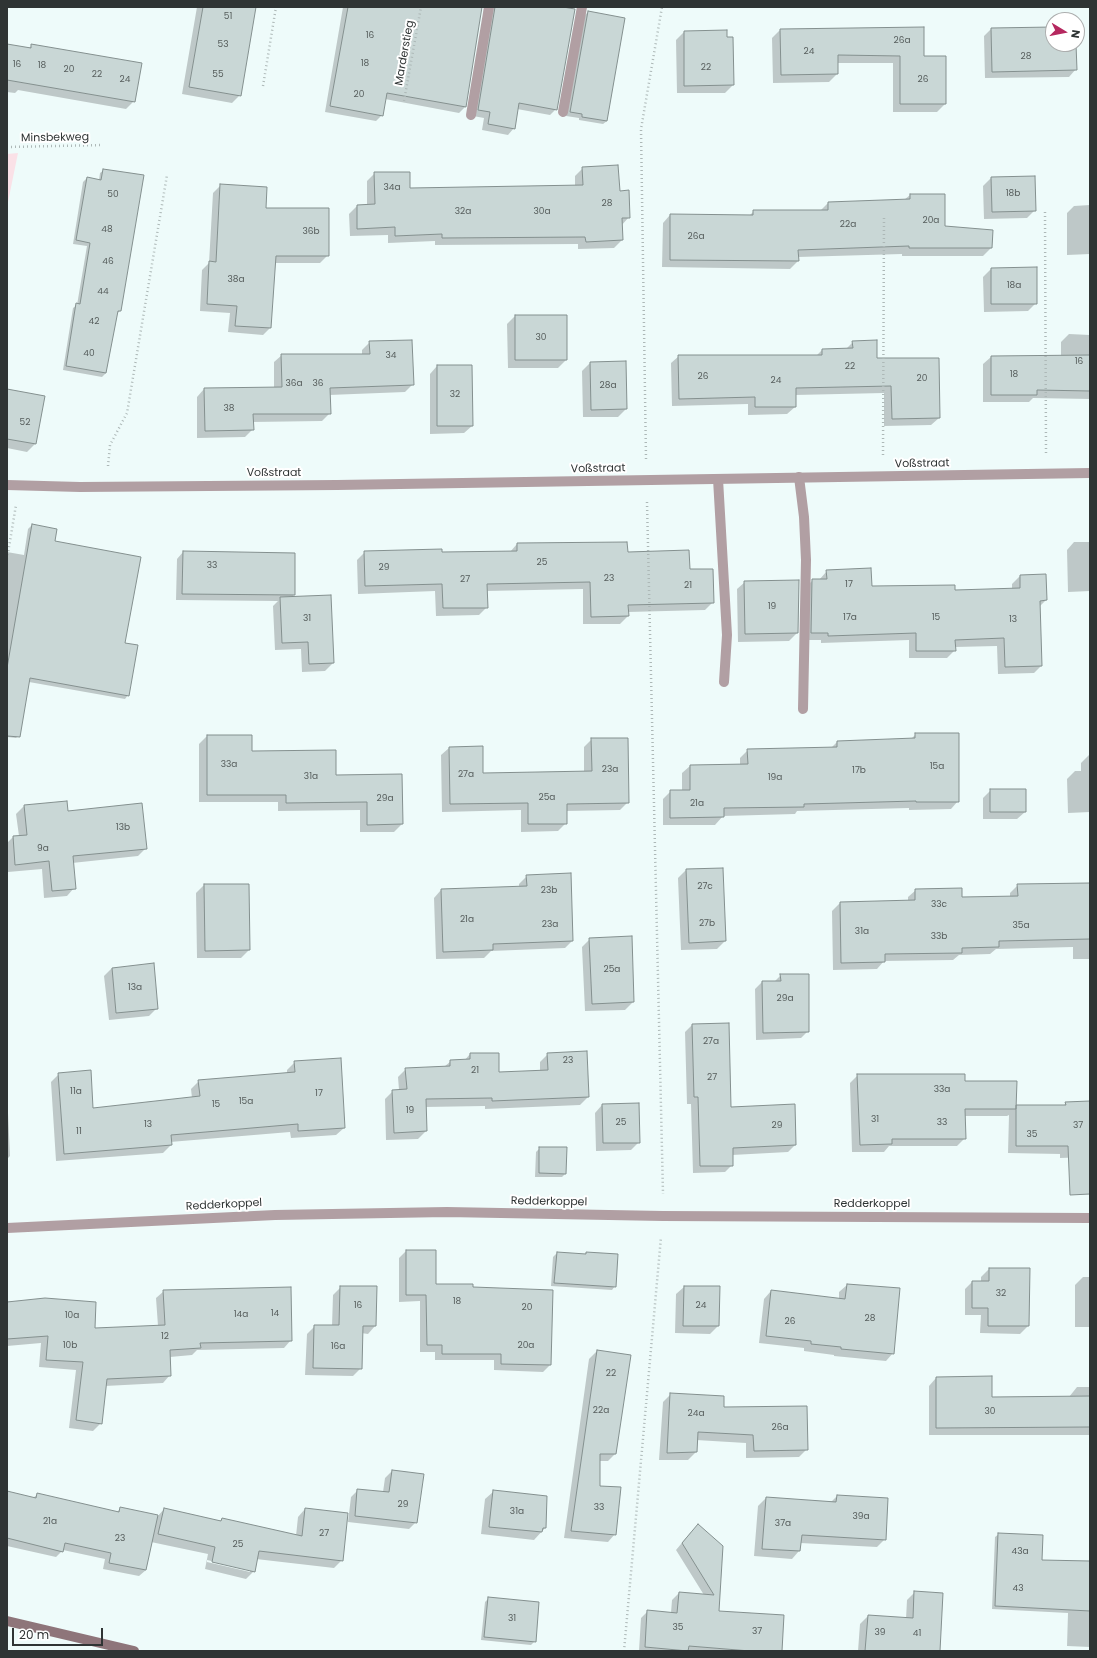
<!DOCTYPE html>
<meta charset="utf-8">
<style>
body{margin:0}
#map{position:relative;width:1097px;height:1658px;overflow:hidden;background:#eefbfa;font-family:Poppins,sans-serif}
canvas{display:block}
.frame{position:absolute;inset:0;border:8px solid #2f3434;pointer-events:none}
.north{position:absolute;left:1045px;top:12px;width:40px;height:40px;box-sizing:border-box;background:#fff;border:1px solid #acaeae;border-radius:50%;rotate:100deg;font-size:11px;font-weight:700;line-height:16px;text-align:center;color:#2f3434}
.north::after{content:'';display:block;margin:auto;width:14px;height:18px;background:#b5285f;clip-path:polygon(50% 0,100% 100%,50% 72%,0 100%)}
.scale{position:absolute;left:12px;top:1628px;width:91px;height:18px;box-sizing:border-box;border:2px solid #2f3434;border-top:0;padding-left:5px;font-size:12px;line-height:14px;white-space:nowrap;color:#2f3434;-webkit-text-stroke:3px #fff;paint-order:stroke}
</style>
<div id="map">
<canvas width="1097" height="1658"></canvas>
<div class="frame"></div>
<div class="north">N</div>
<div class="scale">20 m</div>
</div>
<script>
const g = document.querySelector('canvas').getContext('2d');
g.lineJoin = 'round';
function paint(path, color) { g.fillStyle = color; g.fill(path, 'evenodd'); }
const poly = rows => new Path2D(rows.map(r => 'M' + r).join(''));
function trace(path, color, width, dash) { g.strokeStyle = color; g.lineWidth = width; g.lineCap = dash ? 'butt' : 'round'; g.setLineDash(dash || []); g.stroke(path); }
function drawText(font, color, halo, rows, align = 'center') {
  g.font = font + ' Poppins,sans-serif'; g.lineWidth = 4; g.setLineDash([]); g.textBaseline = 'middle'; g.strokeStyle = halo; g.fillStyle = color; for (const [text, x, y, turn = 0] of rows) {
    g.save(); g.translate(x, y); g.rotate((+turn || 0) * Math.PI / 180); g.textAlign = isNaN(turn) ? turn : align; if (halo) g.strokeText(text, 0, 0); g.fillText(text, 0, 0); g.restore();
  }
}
const green = poly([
 [18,153,7,207,7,154]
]);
const shadow = poly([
 [197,7,255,7,240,95,232,103,182,94],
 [343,7,481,7,465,107,459,113,385,99,382,115,376,121,325,112],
 [484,7,561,7,556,109,550,115,517,109,514,128,508,135,482,130,484,118,473,116],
 [588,12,607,121,603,124,579,120,579,118,566,116,584,16],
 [1053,28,1053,44,1075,44,1076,69,1069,77,985,78,984,36,991,29],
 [780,30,923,57,945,57,945,104,937,112,893,112,893,63,837,63,837,74,829,82,773,83,772,38],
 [684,32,733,85,725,93,677,93,676,40],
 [7,45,29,48,32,45,134,101,126,109,18,90,15,93,7,92],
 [583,168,619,192,629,217,621,226,622,240,614,248,578,249,578,244,435,245,435,241,388,243,388,235,350,236,349,214,357,206,367,206,367,181,375,173,409,189,575,186,575,176],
 [104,170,120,311,116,314,106,373,102,377,63,370,73,308,77,305,87,246,73,244,83,182,87,178,99,180,100,173],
 [991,178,1035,210,1027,218,984,219,983,186],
 [221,185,265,209,328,255,320,263,275,263,270,328,263,335,228,332,230,313,200,311,202,270,209,263,213,193],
 [910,195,944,227,991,248,983,256,902,256,902,254,798,257,798,261,790,269,662,267,663,223,670,215,749,216,754,211,820,211,828,203,904,200],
 [1090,205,1090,254,1067,255,1067,213,1074,206],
 [1036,268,1036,303,1028,311,984,312,983,277,991,269],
 [515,316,566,360,558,368,508,368,507,324],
 [1069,334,1090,335,1090,399,1033,398,1029,402,983,402,983,364,991,357,1061,356,1061,342],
 [370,342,413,384,405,392,329,395,330,413,322,421,252,422,253,429,245,437,197,438,197,397,204,389,274,388,274,362,282,355,362,355,362,350],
 [853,342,876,359,939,418,931,425,884,426,884,393,795,395,795,407,787,414,748,415,748,404,672,406,671,363,679,356,816,356,822,350,846,349],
 [590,363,626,409,618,417,583,417,582,371],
 [437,366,472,426,464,433,430,434,430,374],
 [7,390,44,396,35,444,27,452,7,448],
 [32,525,54,542,124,644,128,695,125,699,29,682,20,734,16,738,7,737,7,552,24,555,28,529],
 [1074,542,1090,542,1090,591,1068,592,1067,550],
 [517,544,627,553,713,602,705,610,628,612,628,616,620,624,583,624,583,589,486,591,487,607,479,615,436,616,435,591,358,594,357,560,365,552,510,552],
 [183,552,294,554,294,595,291,598,333,663,325,671,302,672,301,649,275,650,273,606,278,601,176,600,177,559],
 [827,571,871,587,954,591,1012,589,1012,584,1020,576,1045,575,1046,600,1040,606,1041,666,1034,673,998,674,997,646,955,647,955,650,947,658,909,658,909,640,821,643,821,640,804,640,805,588,813,580,819,580],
 [745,582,797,633,789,641,738,642,737,589],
 [916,734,958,801,951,809,909,810,909,808,797,811,795,814,723,816,715,825,663,825,663,799,671,791,682,791,682,773,690,766,740,765,740,758,748,750,831,748,837,742,910,740],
 [207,736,251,752,335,776,402,824,394,832,360,832,360,810,278,811,278,802,199,802,199,744],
 [592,739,628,802,620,810,566,811,566,823,558,831,521,832,521,810,442,812,441,755,449,748,482,774,584,772,584,747],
 [1089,755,1090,755,1090,812,1068,813,1067,779,1075,771,1081,771,1081,763],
 [991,790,1025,812,1017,819,983,819,983,798],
 [24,806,67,812,146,848,138,856,72,863,74,888,67,896,44,898,42,869,8,872,7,843,13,837,19,836,16,814],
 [686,870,725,941,717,949,681,950,678,878],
 [527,876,572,941,565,948,491,951,484,958,436,959,434,898,441,890,519,887,519,884],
 [1090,884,1090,959,1073,959,1073,947,996,949,990,954,959,955,953,960,884,961,877,969,833,970,832,911,840,903,908,901,908,897,916,890,961,898,1010,897,1010,893,1018,885],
 [204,885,249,950,241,958,197,958,196,893],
 [590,939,633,1002,625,1010,585,1011,582,947],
 [112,968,157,1008,149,1016,109,1020,104,976],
 [781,975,808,1031,801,1038,756,1040,755,989,762,982,774,982],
 [692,1025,730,1108,795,1145,788,1152,732,1155,732,1165,725,1172,693,1173,691,1104,687,1104,685,1032],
 [470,1054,498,1073,540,1071,540,1062,548,1054,588,1097,580,1105,485,1109,485,1106,425,1107,426,1131,418,1139,386,1140,385,1099,393,1091,399,1090,398,1077,406,1069,444,1067,451,1061,464,1061],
 [295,1062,344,1128,336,1135,291,1138,290,1132,170,1142,171,1145,163,1153,56,1161,51,1082,59,1074,92,1109,192,1098,191,1089,199,1081,287,1073,287,1070],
 [858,1075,964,1082,1015,1108,1063,1106,1066,1103,1090,1102,1090,1157,1060,1158,1060,1154,1008,1153,1009,1115,1007,1116,964,1116,965,1138,957,1146,889,1146,884,1152,852,1152,850,1083],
 [7,1091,10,1156,7,1159],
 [602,1105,639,1142,631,1150,596,1151,595,1113],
 [540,1148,565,1174,562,1177,535,1177,536,1152],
 [406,1251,435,1285,550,1365,543,1372,494,1370,494,1360,435,1360,435,1352,420,1352,420,1301,399,1302,399,1258],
 [557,1253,584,1255,586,1253,615,1286,612,1290,551,1286,553,1257],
 [989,1269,1028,1326,1020,1334,980,1333,981,1315,965,1315,965,1289,972,1282,981,1282,981,1277],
 [1083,1277,1090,1277,1090,1327,1075,1327,1075,1285],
 [847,1285,893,1353,886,1361,834,1356,834,1355,804,1351,804,1348,759,1343,764,1299,771,1291,839,1299,839,1292],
 [341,1287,375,1326,368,1334,361,1333,361,1368,353,1376,305,1375,307,1334,315,1326,332,1326,333,1295],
 [684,1287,719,1287,718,1326,710,1334,675,1333,676,1294],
 [164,1291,291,1340,284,1348,197,1350,192,1355,170,1357,170,1375,163,1383,105,1386,101,1423,93,1431,69,1428,76,1370,39,1367,41,1343,7,1346,7,1302,94,1329,158,1326,156,1298],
 [597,1351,616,1453,608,1461,599,1461,599,1487,615,1534,608,1542,564,1538,589,1359],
 [936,1378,991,1398,1069,1397,1077,1387,1090,1387,1090,1435,929,1435,929,1386],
 [671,1394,723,1408,807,1449,799,1457,746,1458,746,1443,696,1440,696,1452,688,1460,659,1460,663,1402],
 [392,1471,416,1522,409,1529,348,1522,351,1497,358,1490,383,1492,385,1478],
 [7,1492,33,1498,38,1494,116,1513,121,1508,158,1516,164,1509,220,1521,222,1519,296,1536,298,1517,305,1509,342,1560,334,1568,256,1559,254,1571,246,1579,205,1569,208,1554,151,1542,146,1570,139,1576,103,1569,105,1559,63,1550,56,1557,7,1546],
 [207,1560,250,1570,250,1572,207,1562],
 [493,1492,545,1528,534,1540,481,1534,485,1499],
 [837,1496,885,1539,877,1547,800,1543,799,1551,792,1559,754,1556,758,1506,766,1498,831,1502],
 [691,1532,722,1546,718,1611,781,1651,639,1651,641,1618,648,1611,671,1613,672,1600,679,1593,704,1595,676,1550],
 [999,1534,1041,1561,1090,1562,1090,1647,1067,1646,1068,1613,992,1609,995,1537],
 [915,1592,939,1651,858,1651,860,1624,868,1616,906,1619,907,1600],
 [489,1598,535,1641,531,1645,481,1640,485,1602]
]);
const building = poly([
 [203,7,256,7,241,96,189,87,203,7],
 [348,7,482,7,466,107,387,93,383,116,330,106,348,7],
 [495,7,563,7,575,9,557,110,519,103,515,129,488,124,490,112,478,110,495,7],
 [588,11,625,18,607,121,582,117,582,114,570,112,588,11],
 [924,27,924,56,946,56,946,104,900,104,900,56,838,55,838,74,781,75,780,29,924,27],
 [1053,27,1053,44,1076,44,1077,70,992,72,991,28,1053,27],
 [727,30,727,37,733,37,734,85,684,86,684,31,727,30],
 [7,44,31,48,31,44,142,63,135,102,7,80,7,44],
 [618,165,620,191,629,190,630,218,622,218,623,240,586,242,585,237,442,238,442,234,395,236,395,227,357,229,357,205,375,204,374,172,410,172,410,188,583,185,582,167,618,165],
 [103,169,144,175,121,311,118,311,106,373,66,366,76,303,80,304,90,243,76,240,87,177,101,180,103,169],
 [1035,176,1036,211,992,212,991,177,1035,176],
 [220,184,267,187,266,208,329,208,329,256,276,256,271,328,235,326,237,306,207,304,209,261,216,262,220,184],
 [910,194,945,194,945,226,993,230,992,248,909,248,909,246,798,250,799,261,670,260,670,214,753,215,753,210,828,210,828,202,910,199,910,194],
 [1037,267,1037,304,991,304,991,268,1037,267],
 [515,315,567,315,567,360,515,360,515,315],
 [412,340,414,385,330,388,331,414,253,414,254,430,205,431,204,388,282,387,281,354,370,354,369,341,412,340],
 [877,340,877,358,939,358,940,418,892,419,891,386,796,388,796,407,755,407,755,397,679,399,678,355,822,355,822,349,853,348,852,341,877,340],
 [1090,355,1090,391,1037,390,1037,395,991,395,991,356,1090,355],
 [626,361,627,409,591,410,590,362,626,361],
 [437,365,472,365,473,426,437,426,437,365],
 [7,389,45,396,36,444,7,439,7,389],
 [32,524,57,529,55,541,141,557,125,643,138,645,129,696,30,678,20,737,7,736,7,668,32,524],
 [627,542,628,552,689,550,690,569,713,569,714,603,628,605,629,616,591,617,590,582,487,584,488,608,443,608,442,584,365,586,364,551,442,549,442,552,517,551,517,543,627,542],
 [183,551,295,553,295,595,182,594,183,551],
 [871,568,872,586,955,585,955,590,1020,588,1020,575,1046,574,1047,600,1040,601,1042,666,1005,667,1004,638,955,640,956,651,916,651,916,633,828,636,828,633,811,633,812,579,827,579,826,570,871,568],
 [799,580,798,633,745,634,744,581,799,580],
 [331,595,334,663,309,664,308,642,282,643,280,597,331,595],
 [915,733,959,733,959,802,916,802,916,801,804,804,804,807,724,808,724,817,670,818,670,790,690,790,690,765,748,764,747,749,837,747,837,741,915,738,915,733],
 [207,735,252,735,252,751,336,750,336,775,402,774,403,824,367,825,367,802,286,803,286,795,207,795,207,735],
 [591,738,628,738,629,803,567,804,567,824,528,824,528,803,450,804,449,747,483,746,483,773,592,771,591,738],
 [990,789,1026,789,1026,812,990,812,990,789],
 [67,801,68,811,142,803,147,849,73,856,76,889,52,891,49,861,15,865,13,836,27,835,24,805,67,801],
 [723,868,726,941,689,943,686,869,723,868],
 [571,873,573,941,493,944,493,950,443,952,441,889,527,886,526,875,571,873],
 [1090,883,1090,939,999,941,999,947,962,948,962,953,885,954,885,962,841,963,840,902,915,900,915,889,962,888,962,897,1018,896,1017,884,1090,883],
 [204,884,249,884,250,950,205,951,204,884],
 [632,936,634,1002,592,1004,589,938,632,936],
 [154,963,158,1009,116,1013,112,968,154,963],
 [780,974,809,974,809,1032,763,1033,762,981,781,981,780,974],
 [729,1023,731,1107,795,1104,796,1145,733,1148,733,1166,700,1166,698,1097,694,1097,692,1024,729,1023],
 [587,1051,589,1097,492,1101,492,1098,426,1099,427,1131,394,1133,392,1090,407,1089,405,1068,450,1066,450,1060,470,1059,470,1053,499,1053,499,1072,548,1070,547,1053,587,1051],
 [341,1058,345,1128,298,1131,298,1124,171,1135,172,1145,64,1154,58,1073,91,1070,93,1108,200,1096,198,1080,295,1072,294,1061,341,1058],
 [857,1074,965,1074,965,1081,1017,1081,1016,1109,965,1109,966,1139,892,1139,892,1144,860,1145,857,1074],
 [1090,1101,1090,1194,1070,1195,1068,1146,1016,1146,1016,1105,1066,1105,1065,1102,1090,1101],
 [639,1103,640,1143,603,1143,602,1104,639,1103],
 [539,1147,567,1147,566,1174,539,1173,539,1147],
 [406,1250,436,1250,436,1284,473,1284,473,1287,553,1290,551,1365,501,1364,501,1354,442,1354,442,1345,427,1345,426,1295,406,1295,406,1250],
 [557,1252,586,1254,586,1252,618,1254,616,1287,554,1283,557,1252],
 [989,1268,1030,1268,1029,1326,988,1326,988,1308,972,1308,972,1281,989,1281,989,1268],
 [847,1284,900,1288,894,1354,841,1349,841,1347,811,1344,811,1341,766,1336,771,1290,845,1299,847,1284],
 [340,1286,377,1286,376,1326,363,1326,362,1369,313,1368,314,1325,339,1325,340,1286],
 [684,1286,720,1286,719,1326,683,1326,684,1286],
 [291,1287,292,1341,200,1343,201,1348,170,1350,171,1376,107,1379,102,1424,76,1420,83,1362,46,1360,48,1336,7,1339,7,1302,45,1298,96,1302,95,1328,165,1325,163,1290,291,1287],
 [597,1350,631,1355,616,1454,600,1454,600,1486,621,1487,616,1535,571,1531,597,1350],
 [992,1376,992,1397,1090,1396,1090,1427,936,1428,936,1377,992,1376],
 [670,1393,724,1396,724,1407,807,1406,808,1450,754,1451,753,1435,698,1432,697,1452,667,1453,670,1393],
 [392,1470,424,1474,417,1523,355,1516,357,1489,389,1492,392,1470],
 [493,1490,547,1496,546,1528,543,1528,542,1532,489,1527,493,1490],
 [7,1491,36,1498,37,1493,119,1512,120,1507,158,1515,146,1570,109,1563,111,1553,65,1543,63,1552,7,1538,7,1491],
 [837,1495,888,1498,886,1540,802,1535,800,1551,762,1549,766,1497,836,1502,837,1495],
 [164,1508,221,1521,222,1518,302,1536,305,1508,348,1513,343,1561,259,1551,255,1572,212,1562,215,1547,158,1534,164,1508],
 [698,1524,723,1546,719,1611,784,1615,782,1651,750,1651,689,1646,688,1651,645,1647,647,1610,677,1613,679,1592,714,1595,682,1543,698,1524],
 [998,1533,1043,1535,1042,1560,1090,1561,1090,1611,995,1606,998,1533],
 [914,1591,943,1593,940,1651,865,1651,868,1615,913,1618,914,1591],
 [488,1597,539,1602,536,1642,484,1637,488,1597]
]);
const path = poly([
 [263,86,276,7],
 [404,101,421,7],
 [7,147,102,145],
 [1045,212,1046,453],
 [883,455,884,216],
 [646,459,641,129,662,7],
 [108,466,110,445,127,413,167,175],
 [647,502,663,1194],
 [7,559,16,505],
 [624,1651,661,1237]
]);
const service = poly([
 [563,112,582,7],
 [471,115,489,7],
 [799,477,804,517,806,560,803,709],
 [718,479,727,635,724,682]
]);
const minor = poly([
 [7,485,80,487,337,485,1090,473],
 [7,1228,275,1215,447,1212,663,1216,1090,1218]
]);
const secondary = poly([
 [7,1621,134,1651]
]);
const numberNames = [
 ["51",228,17],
 ["16",370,36],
 ["26a",902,41],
 ["53",223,45],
 ["24",809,52],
 ["28",1026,57],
 ["18",365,64],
 ["16",17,65],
 ["18",42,66],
 ["22",706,68],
 ["20",69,70],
 ["22",97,75],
 ["55",218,75],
 ["24",125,80],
 ["26",923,80],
 ["20",359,95],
 ["34a",392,188],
 ["18b",1013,194],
 ["50",113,195],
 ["28",607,204],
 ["32a",463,212],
 ["30a",542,212],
 ["20a",931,221],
 ["22a",848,225],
 ["48",107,230],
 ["36b",311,232],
 ["26a",696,237],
 ["46",108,262],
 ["38a",236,280],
 ["18a",1014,286],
 ["44",103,292],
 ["42",94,322],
 ["30",541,338],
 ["40",89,354],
 ["34",391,356],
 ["16",1079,362],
 ["22",850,367],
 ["18",1014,375],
 ["26",703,377],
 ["20",922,379],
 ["24",776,381],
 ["36a",294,384],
 ["36",318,384],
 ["28a",608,386],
 ["32",455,395],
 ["38",229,409],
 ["52",25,423],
 ["25",542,563],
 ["33",212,566],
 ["29",384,568],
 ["23",609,579],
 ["27",465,580],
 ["17",849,585],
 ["21",688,586],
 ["19",772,607],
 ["17a",850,618],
 ["15",936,618],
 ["31",307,619],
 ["13",1013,620],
 ["33a",229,765],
 ["15a",937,767],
 ["23a",610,770],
 ["17b",859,771],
 ["27a",466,775],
 ["31a",311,777],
 ["19a",775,778],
 ["25a",547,798],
 ["29a",385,799],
 ["21a",697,804],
 ["13b",123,828],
 ["9a",43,849],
 ["27c",705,887],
 ["23b",549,891],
 ["33c",939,905],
 ["21a",467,920],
 ["27b",707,924],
 ["23a",550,925],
 ["35a",1021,926],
 ["31a",862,932],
 ["33b",939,937],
 ["25a",612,970],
 ["13a",135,988],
 ["29a",785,999],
 ["27a",711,1042],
 ["23",568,1061],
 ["21",475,1071],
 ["27",712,1078],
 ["33a",942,1090],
 ["11a",76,1092],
 ["17",319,1094],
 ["15a",246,1102],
 ["15",216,1105],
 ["19",410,1111],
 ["31",875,1120],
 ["25",621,1123],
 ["33",942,1123],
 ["13",148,1125],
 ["29",777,1126],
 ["37",1078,1126],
 ["11",79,1132],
 ["35",1032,1135],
 ["32",1001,1294],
 ["18",457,1302],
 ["16",358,1306],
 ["24",701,1306],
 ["20",527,1308],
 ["14",275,1314],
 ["14a",241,1315],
 ["10a",72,1316],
 ["28",870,1319],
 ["26",790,1322],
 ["12",165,1337],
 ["10b",70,1346],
 ["20a",526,1346],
 ["16a",338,1347],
 ["22",611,1374],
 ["22a",601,1411],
 ["30",990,1412],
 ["24a",696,1414],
 ["26a",780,1428],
 ["29",403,1505],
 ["33",599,1508],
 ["31a",517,1512],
 ["39a",861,1517],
 ["21a",50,1522],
 ["37a",783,1524],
 ["27",324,1534],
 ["23",120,1539],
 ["25",238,1545],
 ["43a",1020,1552],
 ["43",1018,1589],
 ["31",512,1619],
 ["35",678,1628],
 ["37",757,1632],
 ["39",880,1633],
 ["41",917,1634]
];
const streetNames = [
 ["Marderstieg",405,53,-80],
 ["Minsbekweg",55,138,-1],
 ["Voßstraat",922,464,-1],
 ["Voßstraat",598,469,-1],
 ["Voßstraat",274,473],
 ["Redderkoppel",549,1202,1],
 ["Redderkoppel",872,1204],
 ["Redderkoppel",224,1205,-3]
];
paint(green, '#fae1e7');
paint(shadow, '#0003');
paint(building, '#c9d7d6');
trace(building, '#84908f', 1);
trace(path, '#adb8b7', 2.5, [1, 3]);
trace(service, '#b19fa3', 10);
trace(minor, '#b19fa3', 10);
trace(secondary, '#8e757a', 10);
drawText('9px', '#565d5c', null, numberNames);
drawText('11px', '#2f3434', '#fff', streetNames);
</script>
